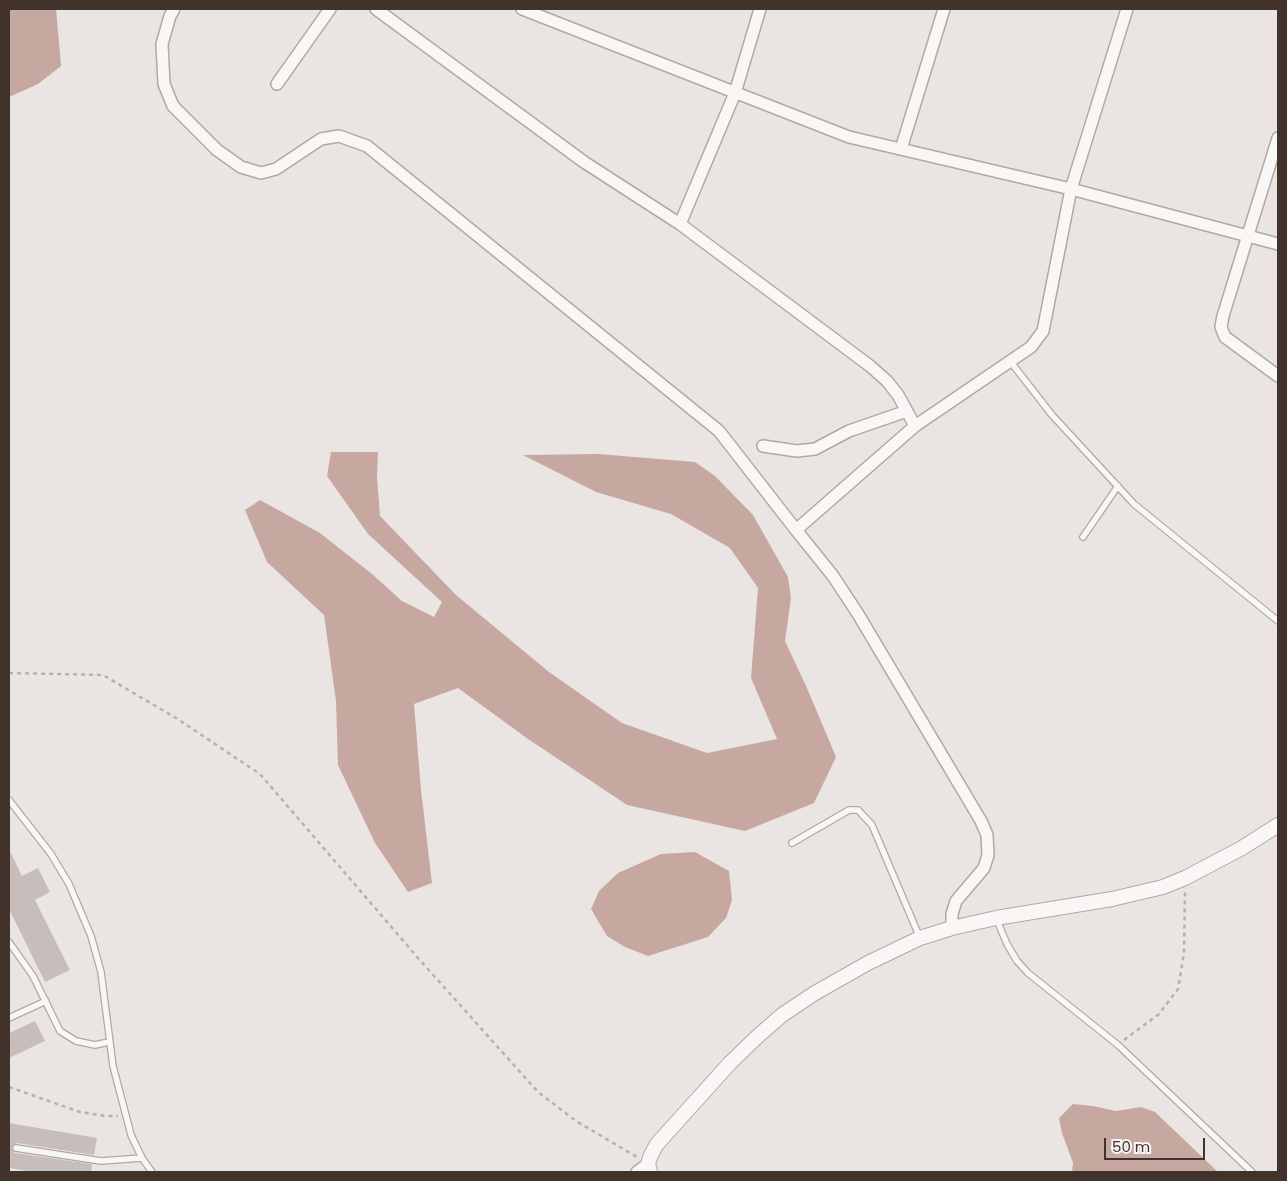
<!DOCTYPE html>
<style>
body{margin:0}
#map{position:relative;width:1287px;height:1181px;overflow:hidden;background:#eae5e3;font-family:Poppins,sans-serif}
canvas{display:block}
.frame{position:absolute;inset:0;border:10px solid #41322c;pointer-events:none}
.scale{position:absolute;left:1104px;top:1138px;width:101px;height:22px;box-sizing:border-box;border:2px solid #41322c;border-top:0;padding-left:6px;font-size:15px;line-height:18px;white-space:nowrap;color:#41322c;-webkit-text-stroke:4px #f8f4f3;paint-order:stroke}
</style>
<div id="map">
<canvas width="1287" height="1181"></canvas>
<div class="frame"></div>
<div class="scale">50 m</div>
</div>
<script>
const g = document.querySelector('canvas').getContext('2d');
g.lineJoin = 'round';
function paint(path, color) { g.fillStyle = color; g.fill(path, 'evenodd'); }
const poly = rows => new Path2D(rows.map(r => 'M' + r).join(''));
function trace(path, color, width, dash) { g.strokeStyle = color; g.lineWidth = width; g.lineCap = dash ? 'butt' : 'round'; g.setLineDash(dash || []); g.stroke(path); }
const water = poly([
 [9,9,56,9,61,66,38,84,9,97],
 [331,452,378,452,377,476,380,516,456,595,549,672,622,723,707,753,777,739,751,678,758,588,730,548,671,514,596,492,523,455,598,454,695,462,715,476,753,515,788,577,791,598,785,641,807,688,836,757,814,803,745,831,627,805,528,739,458,688,414,704,421,790,432,883,408,892,375,843,338,765,336,701,324,615,267,562,245,510,260,500,320,533,372,574,402,601,434,617,442,602,368,534,327,476],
 [695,852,729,871,732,900,726,918,708,937,648,956,625,947,607,936,591,909,599,891,618,873,661,854],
 [1073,1104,1093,1106,1116,1111,1141,1107,1155,1112,1218,1172,1072,1172,1073,1163,1062,1133,1059,1118]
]);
const building = poly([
 [9,849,22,876,38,868,50,892,35,900,70,970,45,982,9,909],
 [35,1021,45,1041,9,1058,9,1033],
 [9,1123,97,1138,94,1155,17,1143,12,1147,12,1150,15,1153,92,1164,91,1172,34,1172,9,1168]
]);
const path = poly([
 [9,673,103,675,176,718,260,774,418,958,538,1092,576,1121,637,1157],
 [1124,1040,1159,1014,1178,989,1184,953,1185,892],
 [9,1087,80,1112,106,1116,118,1116]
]);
const service = poly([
 [1010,361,1052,415,1134,504,1278,621],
 [1083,537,1118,486],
 [9,800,51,854,69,884,91,936,101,972,113,1066,131,1135,142,1158,152,1172],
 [792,843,849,810,858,810,872,825,920,938],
 [996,918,1007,944,1017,961,1028,973,1118,1045,1252,1172],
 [9,942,33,976,60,1031,76,1041,95,1045,109,1042],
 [9,1018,46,1001],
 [16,1148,101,1161,142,1158]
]);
const minor = poly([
 [174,9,170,16,162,44,164,84,173,106,217,150,241,167,261,173,276,169,321,139,339,136,367,146,719,431,796,530],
 [376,9,584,162,680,224,870,366,887,381,898,395,915,426],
 [522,9,849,137,1071,189,1278,244],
 [277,84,330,9],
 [1278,138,1223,316,1221,327,1225,337,1278,376],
 [901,149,944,9],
 [680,224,735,93,760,9],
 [763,446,797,451,815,449,849,431,907,411],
 [952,928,952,914,956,901,984,868,988,855,987,835,981,821,858,614,833,576,796,530,915,426,1031,347,1043,331,1071,189,1127,9],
 [637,1172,648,1164]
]);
const tertiary = poly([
 [650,1172,648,1164,651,1155,657,1144,730,1063,758,1036,782,1015,815,993,868,963,920,938,952,928,996,918,1112,899,1163,887,1185,878,1242,848,1278,825]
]);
paint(water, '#c7a8a1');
paint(building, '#c7bebb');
trace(service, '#b1a8a5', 8);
trace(minor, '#b1a8a5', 14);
trace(tertiary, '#b1a8a5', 16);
trace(path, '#b7b0ad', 2.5, [4, 4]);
trace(service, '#f9f7f6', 5.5);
trace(minor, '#f9f7f6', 11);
trace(tertiary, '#f9f7f6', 14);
</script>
